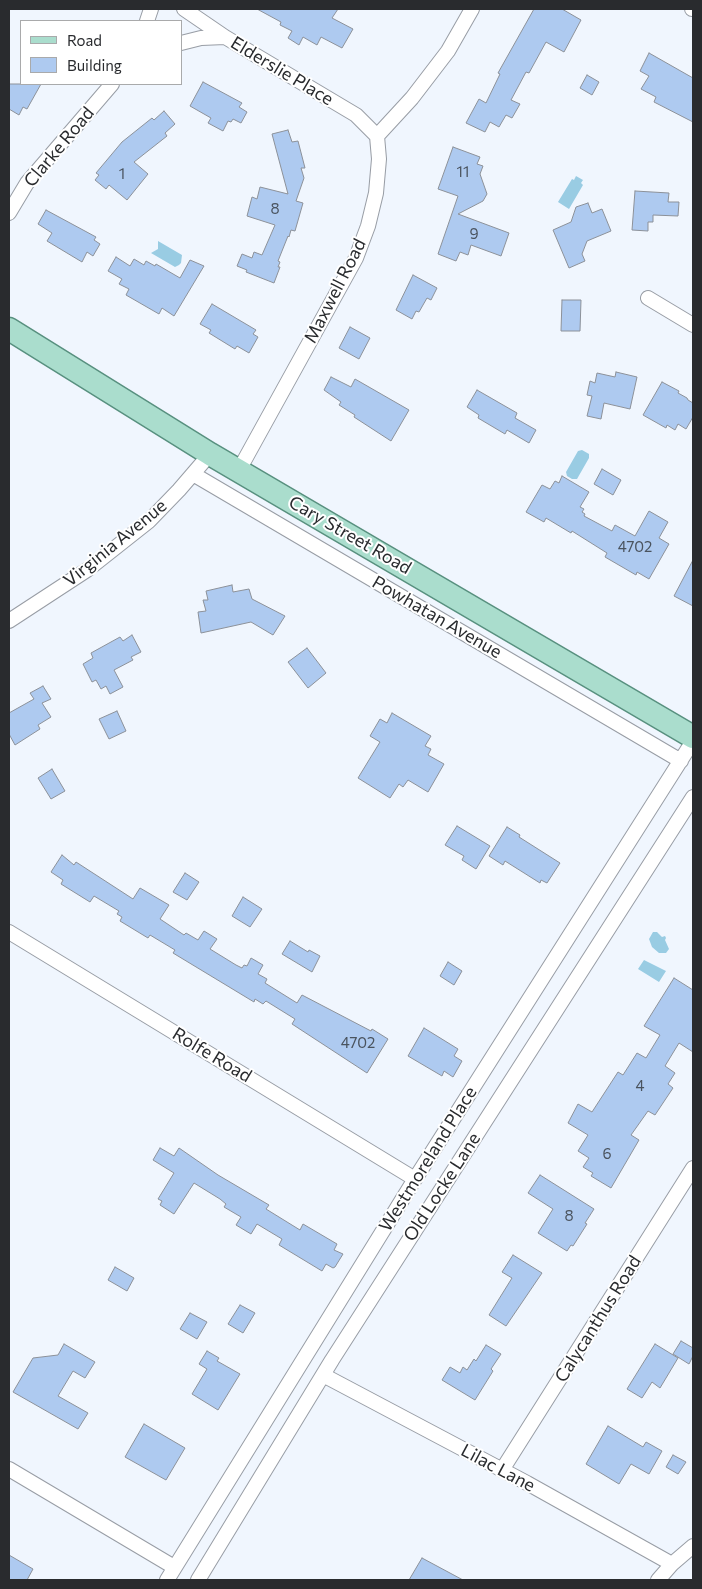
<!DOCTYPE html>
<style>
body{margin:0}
#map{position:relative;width:702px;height:1589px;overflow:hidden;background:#f0f6fe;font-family:Commissioner,sans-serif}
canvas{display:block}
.frame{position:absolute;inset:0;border:10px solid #292b2e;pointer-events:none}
.legend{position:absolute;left:20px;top:20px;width:162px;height:65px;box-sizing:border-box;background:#fff;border:1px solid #a9aaab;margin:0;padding:6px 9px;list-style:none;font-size:15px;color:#292b2e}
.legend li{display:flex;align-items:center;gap:10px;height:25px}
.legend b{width:25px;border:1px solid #a9aaab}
</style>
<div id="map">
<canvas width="702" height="1589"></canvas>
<div class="frame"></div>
<ul class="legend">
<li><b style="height:6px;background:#aaddcd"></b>Road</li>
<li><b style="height:14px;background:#aecaf0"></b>Building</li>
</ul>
</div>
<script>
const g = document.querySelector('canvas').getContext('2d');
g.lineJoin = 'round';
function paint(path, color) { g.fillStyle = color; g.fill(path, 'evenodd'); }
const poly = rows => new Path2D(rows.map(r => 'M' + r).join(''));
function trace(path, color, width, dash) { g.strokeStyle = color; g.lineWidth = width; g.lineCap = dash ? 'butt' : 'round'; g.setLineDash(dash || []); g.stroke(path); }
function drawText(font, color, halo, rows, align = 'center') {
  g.font = font + ' Commissioner,sans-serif'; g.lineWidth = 4; g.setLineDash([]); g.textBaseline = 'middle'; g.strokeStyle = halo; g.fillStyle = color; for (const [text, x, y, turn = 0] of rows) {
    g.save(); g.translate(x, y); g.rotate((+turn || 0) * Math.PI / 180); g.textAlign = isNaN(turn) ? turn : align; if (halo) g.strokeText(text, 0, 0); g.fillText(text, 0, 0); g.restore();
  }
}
const water = poly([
 [576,176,583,180,581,183,583,185,569,209,558,202,572,179,574,180],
 [158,241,182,255,181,263,179,265,175,267,151,253,158,249],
 [582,450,589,454,589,458,577,479,572,479,567,476,566,472,578,451],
 [653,932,657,932,662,937,665,936,666,938,665,940,669,949,666,953,659,953,652,947,649,939],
 [644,960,666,971,659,982,638,969]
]);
const building = poly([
 [257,9,338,9,332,18,353,29,342,48,321,37,317,45,303,37,299,45,288,38,292,31,280,25,281,22,257,9],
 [534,9,562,9,581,20,564,52,546,42,529,73,526,72,511,100,520,104,512,118,506,115,499,127,490,122,485,132,466,123,479,99,486,103,500,74,498,73,534,9],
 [649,53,693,78,693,122,654,102,656,97,641,89,649,76,640,71,649,53],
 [587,75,599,82,592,95,580,88,587,75],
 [203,82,242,103,239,107,247,112,241,123,233,119,231,122,228,121,223,131,208,123,211,118,190,106,203,82],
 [9,84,41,84,27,109,23,107,19,115,9,109,9,84],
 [164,111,175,124,165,133,167,136,134,162,148,174,127,200,109,185,106,189,95,180,99,175,96,173,122,142,152,118,154,120,164,111],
 [288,130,292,142,298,141,305,168,301,168,304,178,296,201,303,203,295,231,291,230,289,237,288,236,278,261,280,262,278,267,280,267,274,283,246,272,247,270,237,266,242,254,252,258,254,252,262,255,275,225,247,216,252,197,257,199,260,187,288,194,272,134,288,130],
 [453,147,480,157,477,164,483,166,480,174,487,194,483,201,458,214,509,233,501,256,471,245,468,255,460,252,456,261,438,254,458,196,438,189,453,147],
 [635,191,669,193,668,202,679,202,678,216,653,215,653,222,648,222,648,231,632,230,635,191],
 [588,203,592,213,602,209,611,231,587,241,582,254,585,261,569,268,553,230,571,222,576,207,588,203],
 [46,210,96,237,94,240,100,244,93,256,87,252,82,262,47,241,52,233,38,224,46,210],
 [116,257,130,266,134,259,144,265,146,261,155,266,156,264,180,278,190,260,204,266,174,316,162,308,159,314,126,295,129,289,119,284,122,279,108,271,116,257],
 [413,275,437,288,431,300,427,298,419,312,416,311,412,319,396,310,413,275],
 [562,300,581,300,580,331,561,331,562,300],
 [212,304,256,330,253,334,258,337,249,353,237,346,235,349,209,333,211,330,200,324,212,304],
 [350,327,370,338,359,359,339,348,350,327],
 [616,372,637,377,630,409,604,403,601,419,587,416,592,396,587,395,590,381,595,383,597,373,615,377,616,372],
 [331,377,351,387,355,379,409,410,391,441,354,417,355,415,339,405,341,402,324,390,331,377],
 [662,382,679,391,678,393,687,398,688,400,693,403,693,417,686,429,678,424,675,430,667,425,666,428,643,415,662,382],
 [477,390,517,413,515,418,536,430,529,443,507,430,505,434,478,418,479,415,467,407,477,390],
 [602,469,621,480,613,495,594,484,602,469],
 [562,476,589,492,580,507,584,509,582,512,585,514,584,516,612,531,615,525,635,536,649,511,668,522,659,538,669,544,649,579,637,572,636,575,605,557,607,553,572,531,571,533,546,518,544,522,526,512,542,485,550,489,555,481,559,483,562,476],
 [693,560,693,606,674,596,693,560],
 [232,585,233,592,249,589,252,599,285,616,273,635,251,622,201,633,198,612,206,611,203,600,208,600,206,591,232,585],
 [132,635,141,652,131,657,133,660,114,670,123,687,110,694,106,686,101,689,96,680,92,682,83,664,93,658,91,653,120,637,123,641,132,635],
 [307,648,326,673,308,688,288,662,307,648],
 [43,686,51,699,42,703,51,717,38,725,40,729,15,745,9,734,9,713,34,699,30,693,43,686],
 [117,711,126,731,109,739,99,719,117,711],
 [392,713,431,736,425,746,431,749,428,755,444,764,428,792,408,780,403,787,399,784,390,798,358,778,380,742,370,736,380,719,387,723,392,713],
 [52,769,65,791,51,799,38,778,52,769],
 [457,826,490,846,476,869,462,860,464,856,445,845,457,826],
 [507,827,520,835,519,837,560,863,547,883,541,880,540,883,505,861,503,865,489,856,507,827],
 [62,855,74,865,76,862,133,899,140,888,169,905,160,919,184,935,186,933,198,940,204,931,217,939,210,949,236,965,242,968,244,965,247,966,251,958,263,965,258,974,267,979,265,983,297,1003,302,995,371,1031,372,1029,388,1039,367,1073,292,1024,295,1019,266,1001,263,1004,255,999,254,1002,173,953,175,950,150,935,148,938,120,921,122,917,117,914,119,911,94,896,90,902,61,884,63,880,51,872,62,855],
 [185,873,199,882,187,900,173,892,185,873],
 [243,897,262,909,250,927,232,916,243,897],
 [290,941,308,952,309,950,320,956,312,972,282,954,290,941],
 [448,962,462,971,454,985,440,976,448,962],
 [674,978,693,990,693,1052,679,1043,665,1066,675,1073,668,1084,673,1088,655,1115,648,1111,631,1135,639,1140,611,1188,591,1176,593,1173,583,1167,589,1158,578,1151,588,1135,568,1123,578,1104,592,1112,618,1072,623,1075,637,1053,646,1058,660,1035,644,1026,674,978],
 [424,1028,458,1049,454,1056,462,1061,453,1077,444,1071,442,1076,408,1056,424,1028],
 [160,1148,174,1156,179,1148,218,1175,269,1205,266,1209,300,1230,303,1224,337,1244,334,1250,343,1254,335,1267,333,1268,326,1264,322,1271,279,1245,282,1239,257,1224,251,1234,236,1225,241,1217,224,1207,226,1204,220,1199,194,1183,174,1214,160,1205,162,1201,158,1199,174,1173,153,1160,160,1148],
 [540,1175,594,1209,585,1223,587,1224,573,1246,571,1245,567,1251,538,1233,553,1209,528,1193,540,1175],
 [513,1255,542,1273,506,1326,489,1315,512,1278,502,1272,513,1255],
 [115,1267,134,1278,127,1291,108,1280,115,1267],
 [240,1305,255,1313,243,1333,228,1324,240,1305],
 [190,1313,207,1322,197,1339,180,1329,190,1313],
 [681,1341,693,1348,693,1356,689,1364,673,1354,681,1341],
 [64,1344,95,1362,85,1378,73,1371,58,1396,88,1413,78,1429,13,1392,33,1358,58,1355,64,1344],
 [655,1344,678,1358,660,1388,652,1382,642,1398,627,1389,655,1344],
 [486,1345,501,1354,491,1369,493,1371,475,1400,442,1380,450,1367,460,1373,463,1367,467,1370,474,1359,476,1361,486,1345],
 [207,1351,219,1358,217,1361,240,1374,218,1410,192,1394,207,1369,199,1364,207,1351],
 [144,1424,185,1448,166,1480,125,1457,144,1424],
 [608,1426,643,1447,646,1442,662,1451,649,1474,631,1464,619,1484,586,1464,608,1426],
 [673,1455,686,1462,678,1474,666,1467,673,1455],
 [9,1555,33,1569,27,1580,9,1580,9,1555],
 [422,1558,463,1580,409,1580,422,1558]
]);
const street = poly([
 [184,9,225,37,356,115,377,136],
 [692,9,693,9],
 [147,21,151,9],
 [181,43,201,38,225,37],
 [9,213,27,183,112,84],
 [648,298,693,325],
 [239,470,356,258,368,226,376,193,379,159,377,136,412,98,448,51,472,9],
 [193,474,681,761],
 [9,621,87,570,149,521,179,490,210,454],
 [9,932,415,1179],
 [323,1375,527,1483,672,1564],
 [9,1469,174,1567],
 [502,1470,693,1168],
 [167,1580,415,1179,693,741],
 [198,1580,332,1360,693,797],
 [658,1580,672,1564,693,1546]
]);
const primary = poly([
 [9,329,210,454,693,737]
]);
const numberNames = [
 ["11",463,172],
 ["1",122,174],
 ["8",275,209],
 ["9",474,234],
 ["4702",635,547],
 ["4702",358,1043],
 ["4",640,1086],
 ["6",607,1154],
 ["8",569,1216]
];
const streetNames = [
 ["Elderslie Place",282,71,31],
 ["Clarke Road",59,147,-50],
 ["Maxwell Road",335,291,-63],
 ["Cary Street Road",350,535,30],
 ["Virginia Avenue",115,543,-39],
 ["Powhatan Avenue",437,617,30],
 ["Rolfe Road",212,1055,31],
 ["Westmoreland Place",428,1159,-58],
 ["Old Locke Lane",442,1187,-57],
 ["Calycanthus Road",598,1319,-58],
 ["Lilac Lane",498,1468,28]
];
paint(water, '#99cce3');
paint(building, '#aecaf0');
trace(building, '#8c9199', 1);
trace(street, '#989da5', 16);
trace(primary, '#58907f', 25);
trace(street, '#fff', 14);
trace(primary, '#aaddcd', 22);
drawText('15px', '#4a535e', null, numberNames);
drawText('18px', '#292b2e', '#fff', streetNames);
</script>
